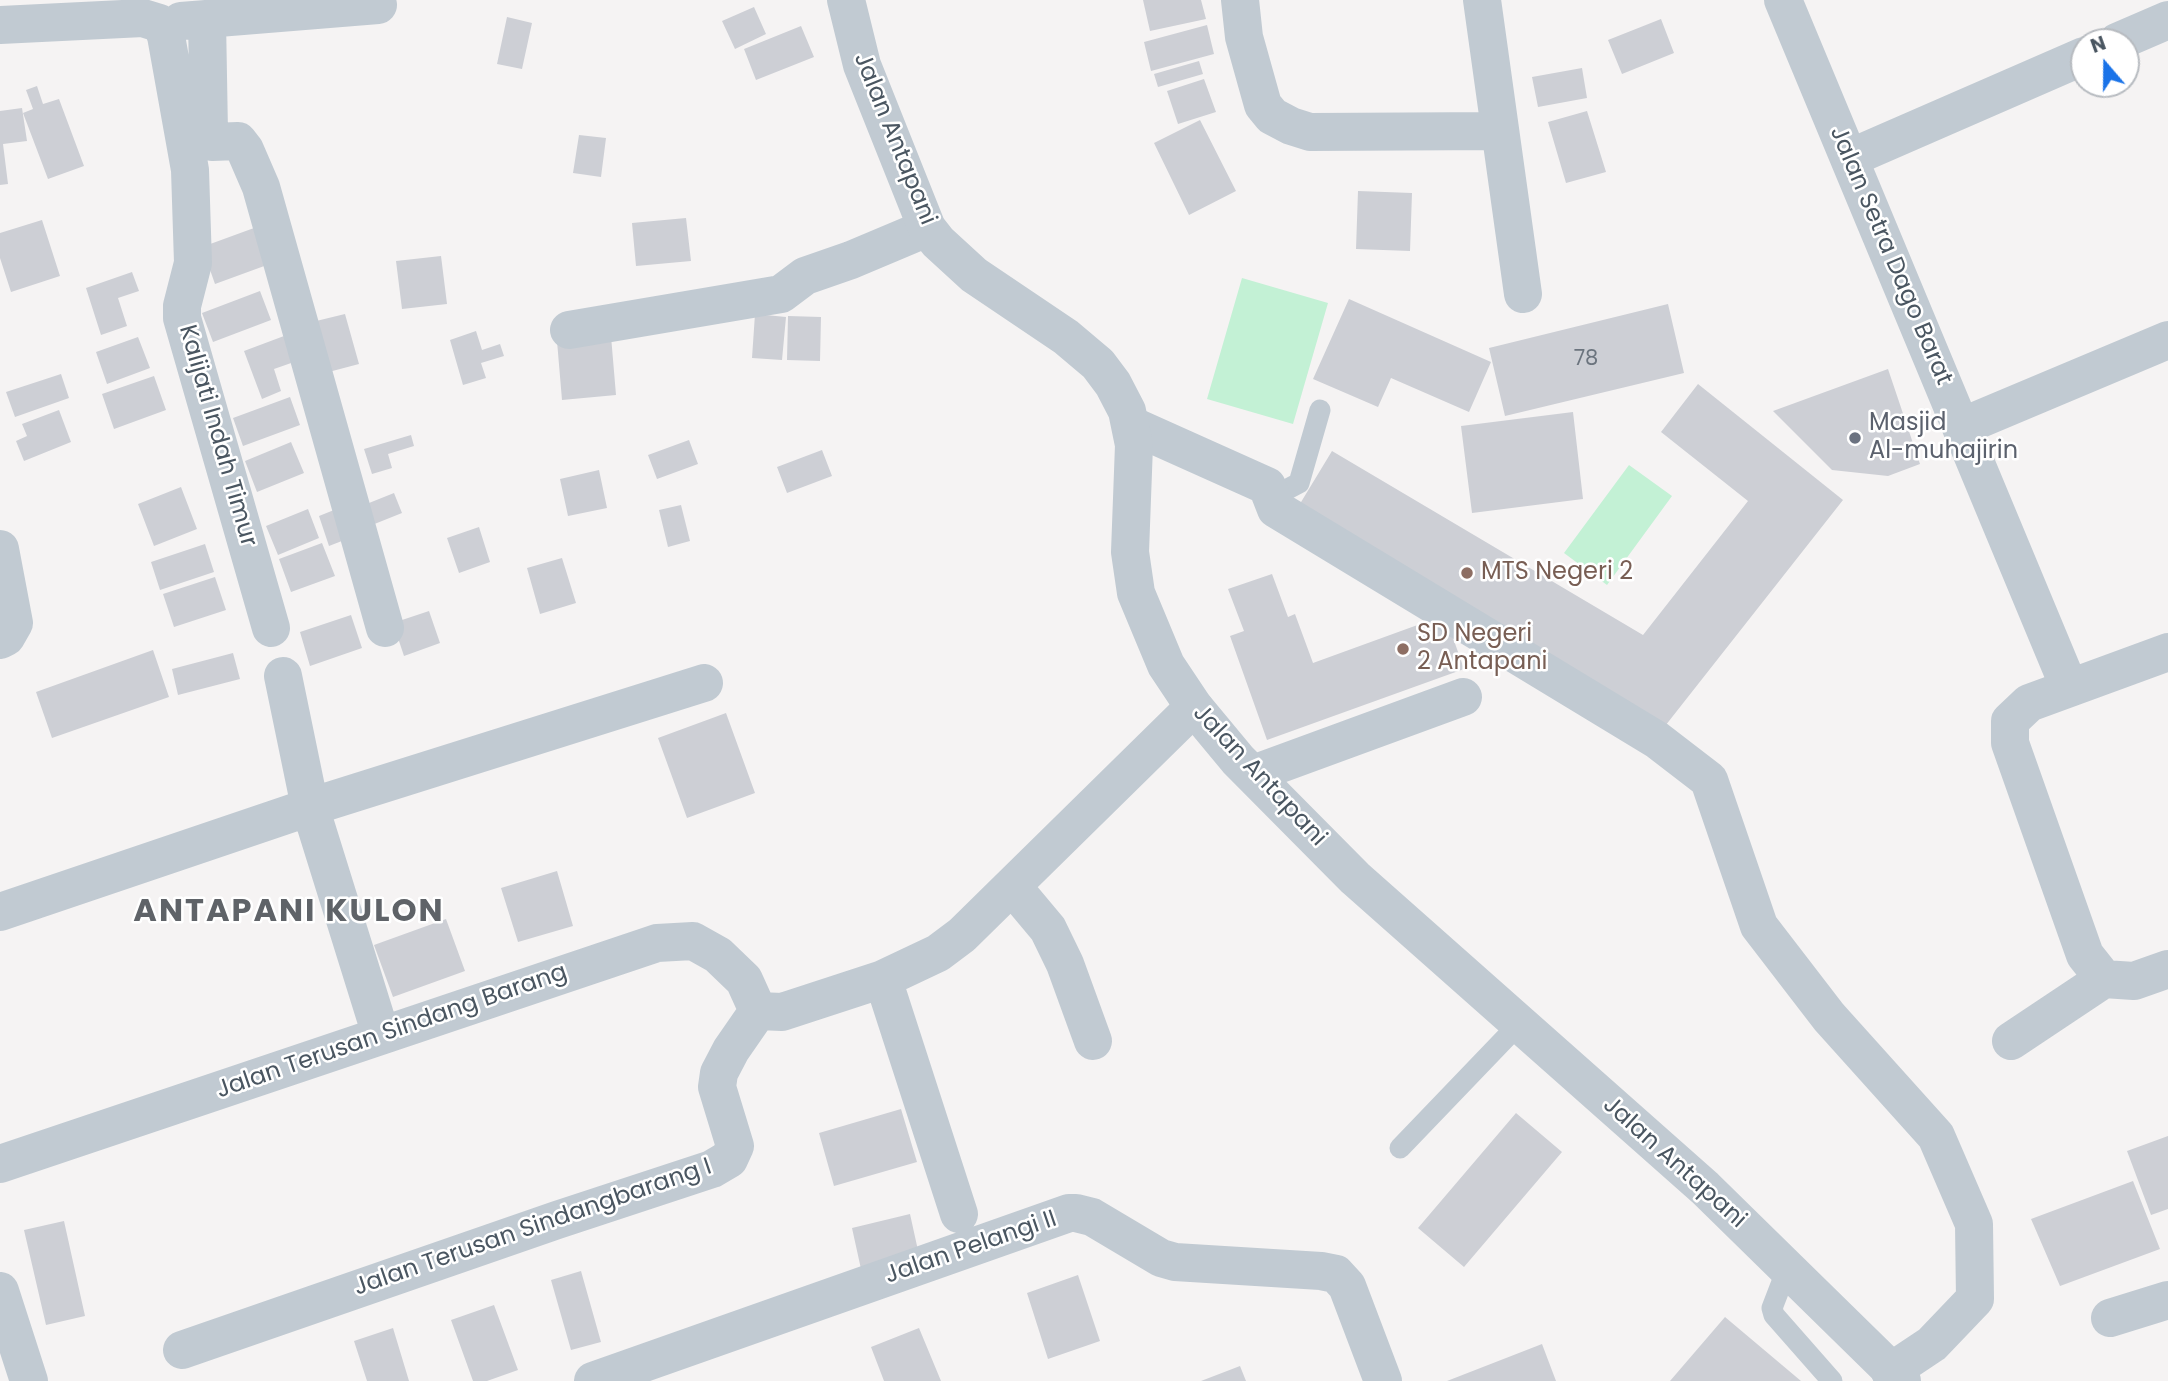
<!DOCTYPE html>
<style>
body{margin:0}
#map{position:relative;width:2168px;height:1381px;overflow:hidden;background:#f5f3f3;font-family:Poppins,sans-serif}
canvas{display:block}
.north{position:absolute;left:2070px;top:28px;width:70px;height:70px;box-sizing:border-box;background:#fff;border:2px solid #b7bbc0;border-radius:50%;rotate:340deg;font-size:19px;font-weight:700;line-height:28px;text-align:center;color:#4a5661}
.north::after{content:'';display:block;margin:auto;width:24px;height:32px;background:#1a73e8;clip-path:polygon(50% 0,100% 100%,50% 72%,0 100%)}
</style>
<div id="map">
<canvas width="2168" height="1381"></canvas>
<div class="north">N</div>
</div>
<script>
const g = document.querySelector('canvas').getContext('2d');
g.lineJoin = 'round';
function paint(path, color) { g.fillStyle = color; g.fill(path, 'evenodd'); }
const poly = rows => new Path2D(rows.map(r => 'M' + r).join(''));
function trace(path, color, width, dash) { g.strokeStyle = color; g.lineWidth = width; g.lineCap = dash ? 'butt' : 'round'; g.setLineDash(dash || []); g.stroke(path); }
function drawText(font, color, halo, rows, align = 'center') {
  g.font = font + ' Poppins,sans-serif'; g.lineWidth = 5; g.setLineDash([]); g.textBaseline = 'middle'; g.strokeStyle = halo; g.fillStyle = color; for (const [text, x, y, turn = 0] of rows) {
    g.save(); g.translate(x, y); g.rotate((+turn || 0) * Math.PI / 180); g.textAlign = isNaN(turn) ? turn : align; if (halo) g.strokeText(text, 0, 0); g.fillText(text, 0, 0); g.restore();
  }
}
const green = poly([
 [1242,278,1328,303,1293,424,1207,399],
 [1629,465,1672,496,1607,585,1564,553]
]);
const building = poly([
 [1143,0,1201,0,1206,19,1150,31],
 [754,7,766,34,735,49,722,21],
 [507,17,532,23,522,69,497,64],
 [1661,19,1674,53,1622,74,1608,40],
 [1207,25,1214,54,1151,71,1144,42],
 [801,26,814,57,756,80,744,49],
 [1199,61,1203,74,1158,87,1154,74],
 [1582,68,1587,98,1538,107,1532,77],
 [1204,79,1216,112,1178,124,1167,91],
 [37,86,43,104,59,99,84,166,48,179,23,113,33,109,26,90],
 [22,108,27,141,3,144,8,184,0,185,0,111],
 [1587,111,1606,172,1566,183,1548,122],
 [1200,120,1236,191,1189,215,1154,143],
 [579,135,606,138,601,177,573,173],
 [1358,191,1412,193,1410,251,1356,249],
 [686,218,691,261,636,266,632,223],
 [42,220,60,276,11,292,0,258,0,233],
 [254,228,267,265,215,284,202,247],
 [441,256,447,304,402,309,396,261],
 [132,272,139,291,118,298,127,326,101,335,86,288],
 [260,291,271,320,213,342,202,313],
 [1349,299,1491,362,1469,412,1391,378,1378,407,1313,379],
 [1668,304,1684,373,1505,416,1489,348],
 [345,314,359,364,321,374,308,323],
 [755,314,786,317,782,360,752,358],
 [788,316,821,317,820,361,787,360],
 [476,331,482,350,500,344,504,356,481,363,486,378,463,385,450,340],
 [284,336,294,362,274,369,281,391,262,399,244,351],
 [611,336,616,395,562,400,557,341],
 [138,337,150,368,107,384,96,352],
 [1888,369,1920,464,1888,476,1832,470,1773,411],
 [61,374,69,398,15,417,6,392],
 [154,376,166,410,114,429,102,394],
 [1698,384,1843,500,1658,735,1295,512,1332,451,1643,635,1748,501,1661,432],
 [290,397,300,425,243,446,233,418],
 [59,410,71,442,24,461,16,441,27,436,22,424],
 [1573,412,1583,499,1472,513,1461,426],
 [411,435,414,446,388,454,392,468,372,474,364,449],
 [689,440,698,464,657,479,648,455],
 [291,442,304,473,257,492,245,461],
 [822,450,832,476,787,493,777,467],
 [599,470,607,508,568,516,560,479],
 [181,487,197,529,154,546,138,504],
 [394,493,402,513,367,527,359,507],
 [681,505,690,541,668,547,659,510],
 [308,509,319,538,278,555,266,526],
 [334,510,347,539,329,546,319,516],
 [479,527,490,562,459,573,447,538],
 [322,543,335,576,291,592,279,559],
 [205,544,214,572,160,590,151,562],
 [562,558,576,603,540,614,527,568],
 [1272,574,1288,617,1295,614,1313,663,1445,615,1464,669,1267,740,1230,636,1244,631,1228,589],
 [215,577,226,610,174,627,163,594],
 [429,611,440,643,404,656,393,623],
 [351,615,362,648,310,666,300,632],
 [153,650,169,697,52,738,36,692],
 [233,653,240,679,178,695,172,669],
 [726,713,755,793,687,818,658,738],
 [557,871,573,926,518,942,501,888],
 [446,919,465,971,393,997,374,945],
 [901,1109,917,1162,834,1186,819,1133],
 [1516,1113,1562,1152,1464,1267,1418,1228],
 [2168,1136,2168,1209,2151,1215,2127,1151],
 [2133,1181,2160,1249,2060,1286,2031,1219],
 [910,1214,919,1255,861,1269,852,1228],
 [64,1221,85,1316,46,1325,24,1230],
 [581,1271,601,1342,571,1350,551,1280],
 [1078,1275,1100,1341,1048,1359,1027,1293],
 [494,1305,518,1370,487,1381,473,1381,451,1320],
 [1725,1317,1801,1381,1670,1381],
 [393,1328,409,1381,367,1381,354,1341],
 [919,1328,941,1381,884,1381,871,1347],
 [1542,1344,1556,1381,1447,1381],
 [1240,1366,1246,1381,1201,1381]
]);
const service = poly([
 [1267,486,1282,492,1299,483,1320,410],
 [1400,1148,1519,1024],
 [1787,1269,1772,1308,1774,1315,1832,1381]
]);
const minor = poly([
 [1240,0,1244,37,1263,105,1272,116,1291,126,1310,132,1500,131],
 [1482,0,1523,294],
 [1783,0,2069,687],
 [207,19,209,133,212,142,238,141,245,150,261,187,385,628],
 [181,21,378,5],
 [0,25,143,18,159,23,163,28,166,36,190,170,193,263,182,306,182,318,271,628],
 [2117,42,2168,20],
 [1850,158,2084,56],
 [569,330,781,294,805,276,851,260,927,228],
 [1131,425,1267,486,1276,509,1657,740,1709,780,1759,926,1829,1017,1936,1136,1974,1224,1975,1299,1932,1344,1890,1372],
 [1961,427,2168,340],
 [0,549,14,623,6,637,0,640],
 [2168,652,2029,703,2010,721,2010,743,2085,955,2104,979,2134,981,2168,969],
 [283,676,310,807,381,1035],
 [1253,774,1463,697],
 [1012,886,1048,929,1065,964,1093,1041],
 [0,912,310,807,704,683],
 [883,979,959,1214],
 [758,1011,782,1012,883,979,938,953,962,935,1194,707],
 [2011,1041,2104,979],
 [0,1164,657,943,693,941,718,955,744,980,758,1011],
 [0,1291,29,1381],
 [2110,1318,2168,1300],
 [182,1350,557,1220,712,1169,729,1159,735,1146,717,1087,719,1073,731,1050,758,1011],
 [593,1381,1069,1213,1076,1213,1092,1217,1161,1258,1175,1262,1321,1271,1336,1274,1347,1286,1383,1381]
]);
const tertiary = poly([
 [846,0,862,65,927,228,938,242,974,275,1066,337,1098,364,1113,384,1127,411,1134,445,1130,552,1136,593,1166,665,1194,707,1238,760,1355,878,1705,1188,1902,1381]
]);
const markers = [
 [1855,438,7,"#6b7280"],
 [1467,573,7,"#8d6e63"],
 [1403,649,7,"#8d6e63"]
];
const numberNames = [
 ["78",1586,360]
];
const streetNames = [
 ["Jalan Antapani",894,139,68],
 ["Jalan Setra Dago Barat",1890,256,67],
 ["Kalijati Indah Timur",217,436,74],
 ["Jalan Antapani",1259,776,47],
 ["Jalan Terusan Sindang Barang",392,1032,-19],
 ["Jalan Antapani",1674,1163,42],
 ["Jalan Terusan Sindangbarang I",533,1228,-19],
 ["Jalan Pelangi II",971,1248,-19]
];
const worshipNames = [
 ["Masjid",1869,424],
 ["Al-muhajirin",1869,452]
];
const educationNames = [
 ["MTS Negeri 2",1481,573],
 ["SD Negeri",1417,635],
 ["2 Antapani",1417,663]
];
const districtNames = [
 ["ANTAPANI KULON",289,913]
];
paint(green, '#c3f1d5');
paint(building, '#cdcfd5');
trace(service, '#c1cad2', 21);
trace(minor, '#c1cad2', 38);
trace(tertiary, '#c1cad2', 38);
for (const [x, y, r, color] of markers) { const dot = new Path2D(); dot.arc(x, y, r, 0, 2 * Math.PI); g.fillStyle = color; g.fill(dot); trace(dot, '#fff', 2.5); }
drawText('21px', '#6b747e', null, numberNames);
drawText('24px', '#4a5661', '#fff', streetNames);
drawText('24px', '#5b616d', '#fff', worshipNames, 'left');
drawText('24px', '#785e54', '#fff', educationNames, 'left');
g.letterSpacing = '2px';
drawText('bold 32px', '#5f6368', '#fff', districtNames);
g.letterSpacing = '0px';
</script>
